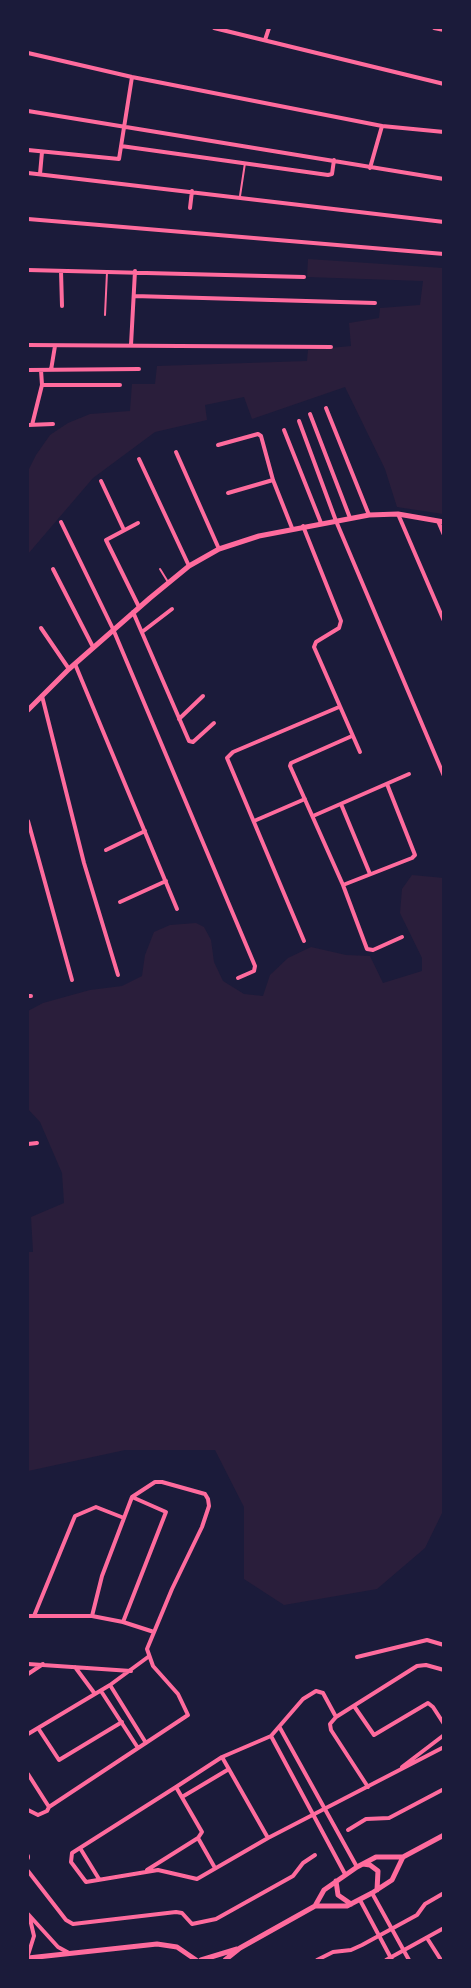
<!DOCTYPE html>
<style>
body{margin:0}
#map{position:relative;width:471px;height:1988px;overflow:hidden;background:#1b1b3a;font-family:"Roboto Condensed",sans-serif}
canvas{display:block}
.frame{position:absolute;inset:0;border:29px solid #1b1b3a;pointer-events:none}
</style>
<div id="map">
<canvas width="471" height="1988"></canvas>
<div class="frame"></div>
</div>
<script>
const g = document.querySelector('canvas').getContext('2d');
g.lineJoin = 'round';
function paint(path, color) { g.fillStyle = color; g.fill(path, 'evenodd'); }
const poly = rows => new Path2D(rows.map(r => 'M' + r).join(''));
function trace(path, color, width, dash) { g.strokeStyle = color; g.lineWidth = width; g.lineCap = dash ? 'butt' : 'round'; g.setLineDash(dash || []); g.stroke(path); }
const green = poly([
 [308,259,443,268,443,514,397,507,385,469,345,387,252,419,244,397,205,405,207,420,155,432,93,478,28,554,28,471,36,455,50,435,68,423,90,414,130,411,132,384,155,384,157,366,307,361,308,350,351,346,349,323,379,318,380,308,420,305,423,281,307,277],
 [412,875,444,878,443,1511,425,1548,377,1589,284,1605,244,1579,244,1507,215,1450,125,1450,28,1471,28,1252,33,1252,31,1217,64,1203,62,1173,40,1122,28,1109,28,1011,43,1003,90,990,122,986,142,976,145,955,154,932,170,925,196,923,204,927,211,940,214,962,223,981,244,994,263,996,270,975,288,958,311,947,346,955,370,956,383,983,422,971,422,958,400,913,402,889]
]);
const service = poly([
 [240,196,245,163],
 [105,315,107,272],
 [160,569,168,582]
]);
const minor = poly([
 [214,28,444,84],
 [434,28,444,30],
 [265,40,269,28],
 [28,53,132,77,382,126,444,132],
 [28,111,444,179],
 [121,146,328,175,332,174,334,160],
 [28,150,119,159,132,77],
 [370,168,382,126],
 [28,173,444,222],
 [40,174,42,152],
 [190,208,192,191],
 [28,219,444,254],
 [28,270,304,277],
 [61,271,62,306],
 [134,296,375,303],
 [28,345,331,347],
 [131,345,135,271],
 [28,370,139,369],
 [51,370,55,346],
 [42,385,120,385],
 [326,408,369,515],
 [310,414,350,518],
 [299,421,336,521,444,776],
 [28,425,53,424],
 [32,425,42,385,41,370],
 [284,430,321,523],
 [218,445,258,434,261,436,273,480,292,528],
 [176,452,219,549],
 [139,459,189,566],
 [101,481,124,530],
 [228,493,273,480],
 [398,514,444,621],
 [438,521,444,535],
 [61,522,113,629,255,966,254,971,238,978],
 [138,523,106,540,139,607],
 [303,526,341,621,339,628,316,642,314,647,360,752],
 [53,569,93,647],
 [133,612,189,741,193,742,214,723],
 [41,628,69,669],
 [142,632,172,609],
 [75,664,177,909],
 [42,696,84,863,118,975],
 [179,719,203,696],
 [352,736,291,763,290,766,343,885,367,949,373,950,402,937],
 [341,804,370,874],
 [313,816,409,774],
 [28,821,72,980],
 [254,821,305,799],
 [106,850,145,831],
 [343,885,412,858,415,855,387,784],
 [120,902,166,881],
 [304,941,227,758,233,752,339,707],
 [28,996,31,996],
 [28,1144,37,1143],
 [28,1616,92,1616],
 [34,1616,75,1516,96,1507,124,1518],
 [123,1622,166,1512,132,1497],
 [357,1657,427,1640,444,1645],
 [28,1664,131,1671],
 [75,1667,95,1694],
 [28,1674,43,1664],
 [110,1685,146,1743],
 [101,1691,138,1748],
 [354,1706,374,1735,428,1703,433,1707,444,1724],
 [336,1717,323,1693,316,1691,303,1699,271,1736,222,1757,176,1787,72,1853,71,1862,86,1882,158,1870,197,1879,268,1838,444,1747],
 [38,1728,59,1760,122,1722],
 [280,1728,357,1867],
 [28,1734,110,1685,148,1657],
 [271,1736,345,1874],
 [222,1757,268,1838],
 [402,1767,444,1735],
 [28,1774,49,1807],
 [368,1787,331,1730,330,1724,336,1717,417,1666,426,1665,444,1670],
 [182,1797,229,1769],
 [28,1810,38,1815,47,1811,49,1807,188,1715,178,1694,153,1666,147,1649,172,1589,202,1527,209,1506,208,1499,205,1494,162,1482,155,1482,132,1497,102,1576,92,1616,123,1622,154,1632],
 [348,1830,366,1819,389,1818,444,1789],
 [198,1838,215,1868],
 [80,1848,99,1879],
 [28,1856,28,1858],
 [147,1870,198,1838,202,1832,176,1787],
 [28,1871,66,1920,73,1924,176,1912,182,1913,192,1924,216,1919,293,1876,303,1863,315,1855],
 [372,1893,409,1960],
 [360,1900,392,1960],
 [28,1914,58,1947,69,1953],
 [427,1938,441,1960],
 [28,1955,34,1936,30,1919],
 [317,1960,333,1952,351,1950,362,1945,417,1915,425,1904,444,1893],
 [386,1960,444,1928]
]);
const tertiary = poly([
 [28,710,69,669,150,598,189,566,219,549,259,536,369,515,398,514,444,522],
 [363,1864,370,1865,378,1871,377,1890],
 [336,1881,338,1895,351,1904],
 [315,1906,324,1890,357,1867,376,1857,403,1857,444,1835],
 [28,1958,157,1944,177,1947,196,1960],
 [201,1960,237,1949],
 [225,1960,240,1948,315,1906,347,1906,372,1893,392,1880,403,1857]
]);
paint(green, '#2a1e3b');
trace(service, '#ff6b9d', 2);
trace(minor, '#ff6b9d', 4);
trace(tertiary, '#ff6b9d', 5);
</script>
